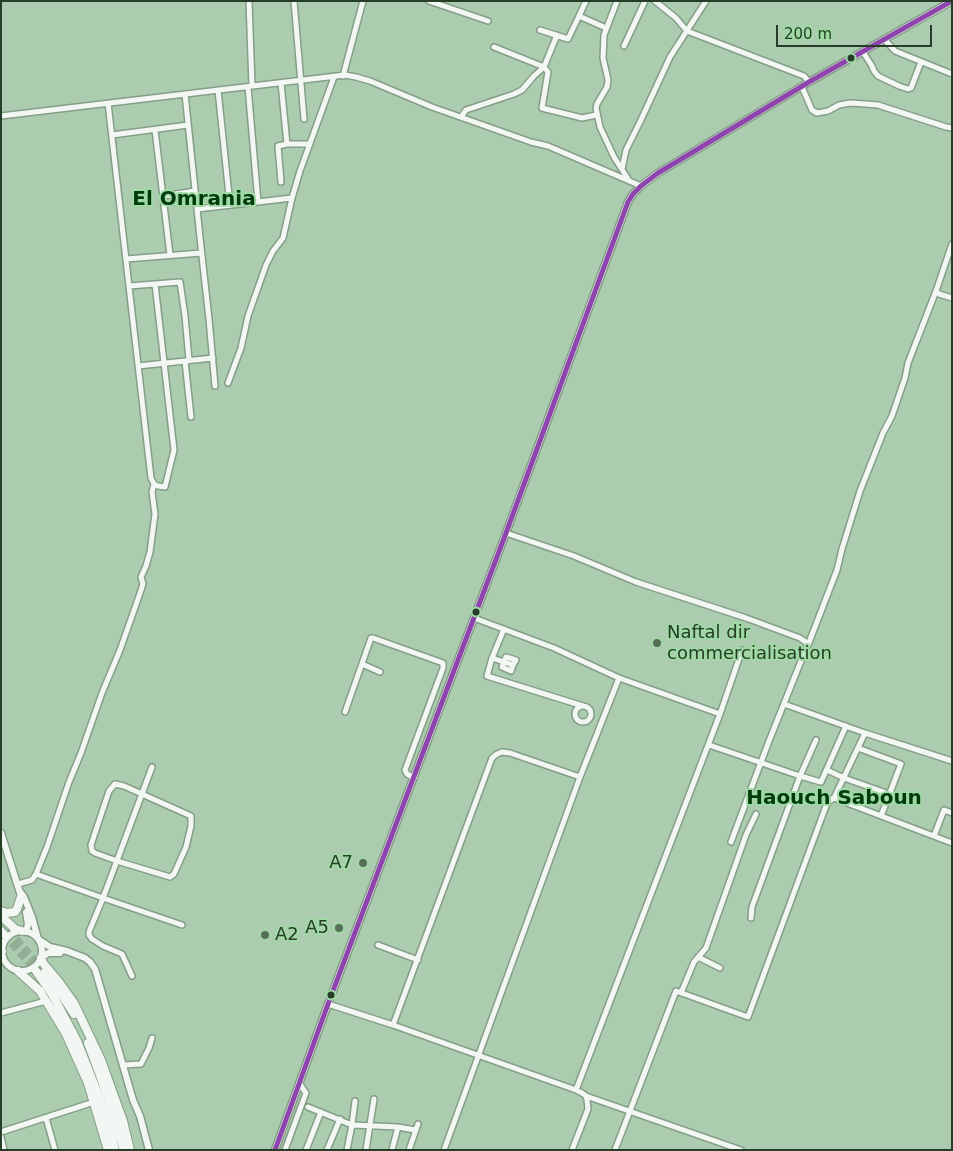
<!DOCTYPE html>
<style>
body{margin:0}
#map{position:relative;width:953px;height:1151px;overflow:hidden;background:#acccaf;font-family:"DejaVu Sans",sans-serif}
canvas{display:block}
.frame{position:absolute;inset:0;border:2px solid #263d28;pointer-events:none}
.scale{position:absolute;left:776px;top:25px;width:156px;height:22px;box-sizing:border-box;border:2px solid #263d28;border-top:0;padding-left:6px;font-size:15px;line-height:18px;white-space:nowrap;color:#263d28;-webkit-text-stroke:4px #9fd9a4;paint-order:stroke}
</style>
<div id="map">
<canvas width="953" height="1151"></canvas>
<div class="frame"></div>
<div class="scale">200 m</div>
</div>
<script>
const g = document.querySelector('canvas').getContext('2d');
g.lineJoin = 'round';
const poly = rows => new Path2D(rows.map(r => 'M' + r).join(''));
function trace(path, color, width, dash) { g.strokeStyle = color; g.lineWidth = width; g.lineCap = dash ? 'butt' : 'round'; g.setLineDash(dash || []); g.stroke(path); }
function drawText(font, color, halo, rows, align = 'center') {
  g.font = font + ' "DejaVu Sans",sans-serif'; g.lineWidth = 4; g.setLineDash([]); g.textBaseline = 'middle'; g.strokeStyle = halo; g.fillStyle = color; for (const [text, x, y, turn = 0] of rows) {
    g.save(); g.translate(x, y); g.rotate((+turn || 0) * Math.PI / 180); g.textAlign = isNaN(turn) ? turn : align; if (halo) g.strokeText(text, 0, 0); g.fillText(text, 0, 0); g.restore();
  }
}
const highwayTunnel = poly([
 [8,930,41,968],
 [4,934,36,971]
]);
const minor = poly([
 [249,1,252,86],
 [294,1,304,119],
 [429,1,488,21],
 [586,1,579,16,606,28],
 [617,1,604,35,603,58,608,80,607,87,597,104,596,108,600,127,614,157,628,179],
 [655,1,676,18,687,31,804,76,809,82],
 [540,30,568,39,579,16],
 [885,40,895,51,952,74],
 [624,46,645,1],
 [494,47,544,67,557,35],
 [863,52,872,66,874,71,878,76,899,86,908,89,911,88,921,62],
 [343,76,363,1],
 [281,83,287,144],
 [248,87,258,202],
 [802,87,812,110,817,113,828,111,839,105,850,103,866,104,878,105,946,127,952,128],
 [218,90,230,205],
 [185,94,201,247,209,319,215,386],
 [108,103,151,478,154,484,158,486,165,487,174,450,155,284],
 [1,116,345,75,356,77,370,81,432,107,531,142,548,146,641,186],
 [461,117,466,110,514,94,522,90,534,76,544,67,548,72,542,108,582,118,596,115],
 [155,130,170,255],
 [112,135,188,125],
 [622,169,626,150,640,122,670,57,706,1],
 [281,182,278,146,287,144,310,144],
 [163,196,195,191],
 [197,209,292,198],
 [952,244,936,291,939,294,952,298],
 [126,259,201,253],
 [129,286,180,282,185,316,189,360],
 [185,361,191,417],
 [138,366,213,358],
 [228,383,241,348,248,316,266,265,273,251,283,238,292,198,300,171,334,77],
 [506,533,574,556,636,582,746,618,800,638,807,643,807,646,769,741,731,842],
 [474,618,554,648,619,678,720,714],
 [504,629,492,658,487,676,583,706],
 [808,645,837,570,842,549,860,491,883,433,892,416,905,378,908,363,936,291],
 [492,658,513,665,516,660,506,657,502,667,511,671,513,665],
 [362,664,380,672],
 [784,704,865,733,952,761],
 '575 714a8 8 0 1 1 16 0a8 8 0 1 1-16 0Z',
 [345,712,371,638,373,638,443,663,443,668,405,770,407,774,414,778],
 [816,740,800,776,821,782,846,726],
 [709,745,800,776,752,907,751,918],
 [858,748,901,764,881,816],
 [827,770,844,778,889,794],
 [115,784,124,786,191,816,191,826,186,847,174,874,170,877,117,861,95,853,92,851,91,845,109,791,115,784],
 [834,798,952,843],
 [934,836,944,810,952,813],
 [36,874,103,898,152,767],
 [18,884,32,880,36,874,47,847,69,782,81,753,102,693,120,650,138,599,143,584,141,577,146,566,150,552,155,514,152,492,154,484],
 [378,945,418,960],
 [698,957,720,968],
 [132,976,122,954,103,946,92,939,89,935,89,932,103,898,182,925],
 [681,993,694,962,706,948,746,835,756,814],
 [328,1004,393,1025,576,1090,582,1093,586,1096,587,1100,588,1109,572,1150],
 [1,1013,46,1001],
 [393,1025,492,758,497,754,502,752,510,753,580,777],
 [123,1065,141,1064,149,1048,152,1038],
 [576,1090,720,714,742,650],
 [586,1096,741,1150],
 [308,1107,352,1125,398,1127,415,1130],
 [46,1118,55,1150],
 [1,1132,94,1102],
 [1,1137,4,1150],
 [285,1150,306,1093,299,1083],
 [306,1150,321,1112],
 [327,1150,340,1119],
 [347,1150,352,1125,355,1101],
 [366,1150,374,1099],
 [392,1150,398,1127],
 [409,1150,418,1124],
 [444,1150,580,777,619,678],
 [615,1150,676,991,748,1017,826,806,829,801,834,798,865,733]
]);
const major = poly([
 [1,833,21,896],
 [21,893,24,897,32,917,38,939,50,947,67,951,85,958,90,962,95,969,133,1100,140,1116,149,1150],
 [26,912,28,924,26,932],
 '2 951a20 20 0 1 1 40 0a20 20 0 1 1-40 0Z',
 [41,958,48,953,60,953],
 [275,1150,328,1004,506,533,628,202,633,194,641,186,658,173,809,82,952,1]
]);
const highway = poly([
 [1,911,6,913,15,912,17,909,21,897],
 [1,916,15,929,22,931],
 [1,931,4,934],
 [1,949,2,951],
 [41,958,43,963,59,982,74,1003,101,1060,123,1121,130,1150],
 [18,971,40,991,66,1034,88,1083,108,1150],
 [36,971,52,994,77,1041,98,1094,109,1126,115,1150],
 [45,972,56,986,74,1014],
 [88,1043,100,1075,111,1107,124,1150]
]);
const bus1 = poly([
 [275,1150,328,1004,506,533,628,202,633,194,641,186,658,173,809,82,952,1]
]);
const markers = [
 [851,58,4.5,"#263d28"],
 [476,612,4.5,"#263d28"],
 [657,643,5,"#556f57"],
 [363,863,5,"#556f57"],
 [339,928,5,"#556f57"],
 [265,935,5,"#556f57"],
 [331,995,4.5,"#263d28"]
];
const poiNames = [
 ["Naftal dir",667,633],
 ["commercialisation",667,654],
 ["A7",353,863,"right"],
 ["A5",329,928,"right"],
 ["A2",275,935]
];
const quarterNames = [
 ["El Omrania",194,200],
 ["Haouch Saboun",834,799]
];
trace(highwayTunnel, '#91af94', 8, [8, 4]);
trace(minor, '#859e87', 8);
trace(major, '#859e87', 9);
trace(highway, '#859e87', 10);
trace(minor, '#f3f7f3', 5);
trace(major, '#f3f7f3', 6);
trace(highway, '#f3f7f3', 8);
trace(bus1, '#8e44ad', 5);
for (const [x, y, r, color] of markers) { const dot = new Path2D(); dot.arc(x, y, r, 0, 2 * Math.PI); g.fillStyle = color; g.fill(dot); trace(dot, '#9fd9a4', 2); }
drawText('18px', '#263d28', '#9fd9a4', poiNames, 'left');
drawText('bold 20px', '#003b0e', '#9fd9a4', quarterNames);
</script>
